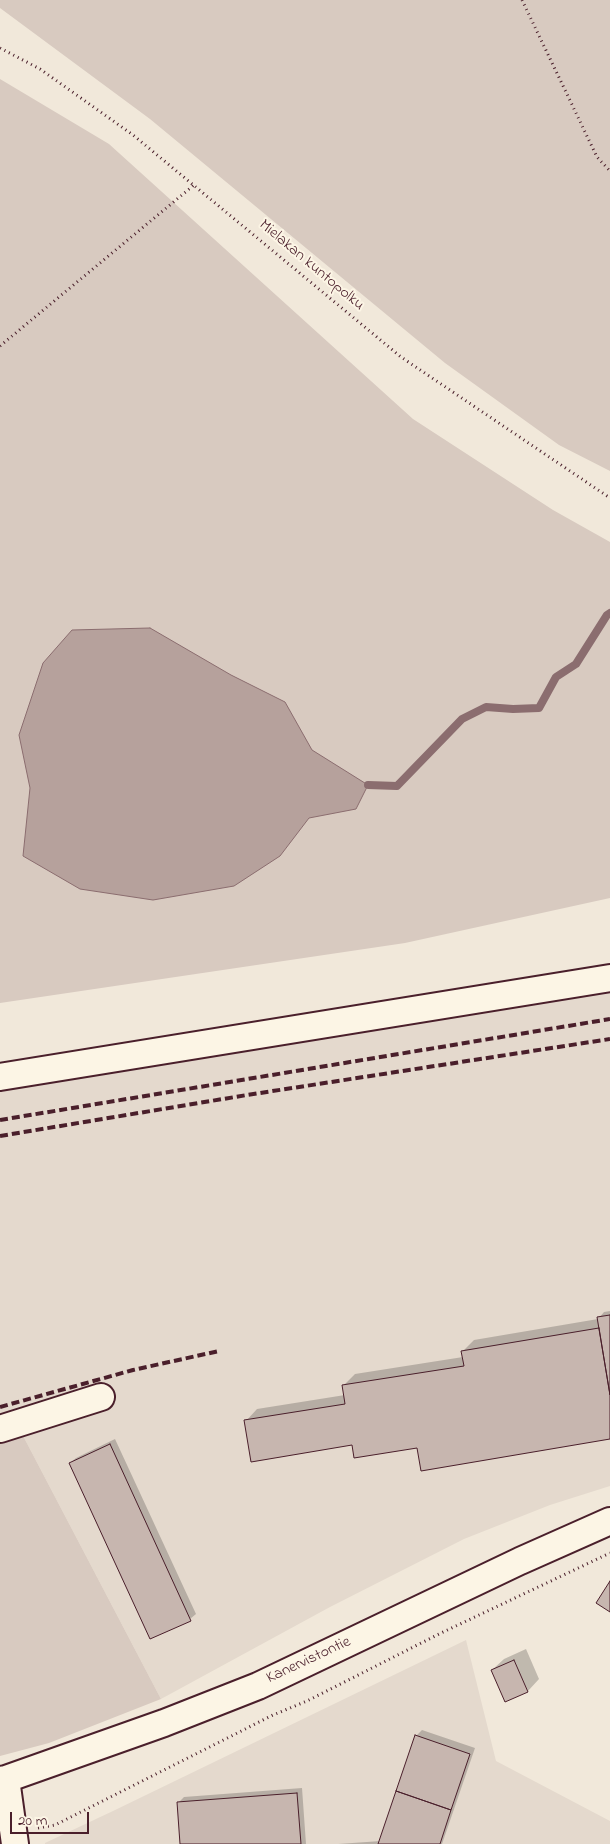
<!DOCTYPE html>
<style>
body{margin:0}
#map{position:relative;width:610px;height:1844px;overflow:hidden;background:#f1e8da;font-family:"Indie Flower",sans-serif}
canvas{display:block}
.scale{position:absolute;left:10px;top:1812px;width:79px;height:22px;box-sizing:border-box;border:2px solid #4a1f2b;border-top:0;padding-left:6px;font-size:15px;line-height:18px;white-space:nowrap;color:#4a1f2b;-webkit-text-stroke:4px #fcf5e5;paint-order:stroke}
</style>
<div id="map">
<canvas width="610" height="1844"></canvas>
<div class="scale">20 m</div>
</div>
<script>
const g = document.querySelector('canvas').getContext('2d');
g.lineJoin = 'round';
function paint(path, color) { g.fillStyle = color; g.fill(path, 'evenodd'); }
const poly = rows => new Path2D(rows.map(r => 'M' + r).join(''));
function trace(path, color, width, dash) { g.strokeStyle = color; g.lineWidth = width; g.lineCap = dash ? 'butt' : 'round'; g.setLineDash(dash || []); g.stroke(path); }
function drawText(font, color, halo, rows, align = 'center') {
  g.font = font + ' "Indie Flower",sans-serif'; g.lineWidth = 4; g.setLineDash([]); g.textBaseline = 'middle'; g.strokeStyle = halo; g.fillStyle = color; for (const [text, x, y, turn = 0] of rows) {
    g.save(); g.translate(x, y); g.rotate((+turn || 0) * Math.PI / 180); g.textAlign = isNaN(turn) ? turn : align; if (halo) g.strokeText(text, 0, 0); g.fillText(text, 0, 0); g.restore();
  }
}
const built = poly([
 [610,988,610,1486,550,1505,464,1539,330,1607,161,1699,20,1430,0,1435,0,1082],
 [466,1640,496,1761,610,1821,610,1844,45,1844,45,1843,113,1811]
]);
const green = poly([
 [0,0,610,0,610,471,559,445,445,363,150,119,0,8],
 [0,79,109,144,413,419,553,510,610,542,610,898,405,943,0,1003],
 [20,1430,161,1699,49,1743,0,1756,0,1435]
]);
const water = poly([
 [150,628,231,675,285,702,312,750,368,785,356,809,309,818,280,856,234,886,153,900,80,889,23,856,30,788,19,735,43,663,72,630,150,628]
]);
const shadow = poly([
 [610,1311,610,1438,418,1446,353,1444,246,1421,257,1409,345,1395,343,1386,355,1374,463,1357,462,1352,474,1340,598,1319,604,1312],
 [115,1439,196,1614,190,1619,70,1463,76,1458],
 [526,1649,539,1679,528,1691,505,1701,492,1670,504,1659],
 [422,1730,475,1748,442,1844,338,1844,381,1841,416,1736],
 [302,1788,306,1844,182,1844,179,1802,184,1797]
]);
const stream = poly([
 [368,785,397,786,462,719,486,707,513,709,539,708,556,677,576,664,607,615,610,613]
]);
const building = poly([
 [610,1315,610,1395,597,1317,610,1315],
 [599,1328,610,1395,610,1439,421,1471,417,1448,354,1458,352,1445,251,1462,244,1420,345,1404,342,1385,464,1366,461,1351,599,1328],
 [110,1444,191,1621,150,1639,69,1463,110,1444],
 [610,1581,610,1612,596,1603,610,1581],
 [514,1660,528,1692,505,1702,491,1670,514,1660],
 [415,1735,470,1754,451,1810,396,1791,415,1735],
 [396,1791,451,1810,440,1844,378,1844,396,1791],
 [297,1793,301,1844,180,1844,177,1802,297,1793]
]);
const path = poly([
 [522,0,597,157,610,171],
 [0,48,40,69,133,135,401,357,610,498],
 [0,346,194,185],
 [38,1828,55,1825,273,1715,307,1701,439,1634,610,1553]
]);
const minor = poly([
 [0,1077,610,978],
 [0,1429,101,1397],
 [6,1779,15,1844],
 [0,1780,6,1779,164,1723,258,1686,520,1561,610,1521]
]);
const rail = poly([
 [0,1120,610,1019],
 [0,1136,247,1095,610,1039],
 [0,1407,133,1370,219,1351]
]);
const streetNames = [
 ["Mielakan kuntopolku",311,266,40],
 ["Kanervistontie",309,1661,-25]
];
paint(built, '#e4d9cd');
paint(green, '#d8cac0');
paint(water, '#b6a19c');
trace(water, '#8b6d6f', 1);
paint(shadow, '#0003');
trace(stream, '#8b6d6f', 8);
paint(building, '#c7b6af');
trace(building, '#4a1f2b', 1);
trace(minor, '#4a1f2b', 30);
trace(path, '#4a1f2b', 3, [1, 4]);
trace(minor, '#fcf5e5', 26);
trace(rail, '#4a1f2b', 4, [8, 4]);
drawText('16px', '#4a1f2b', '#fcf5e5', streetNames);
</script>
